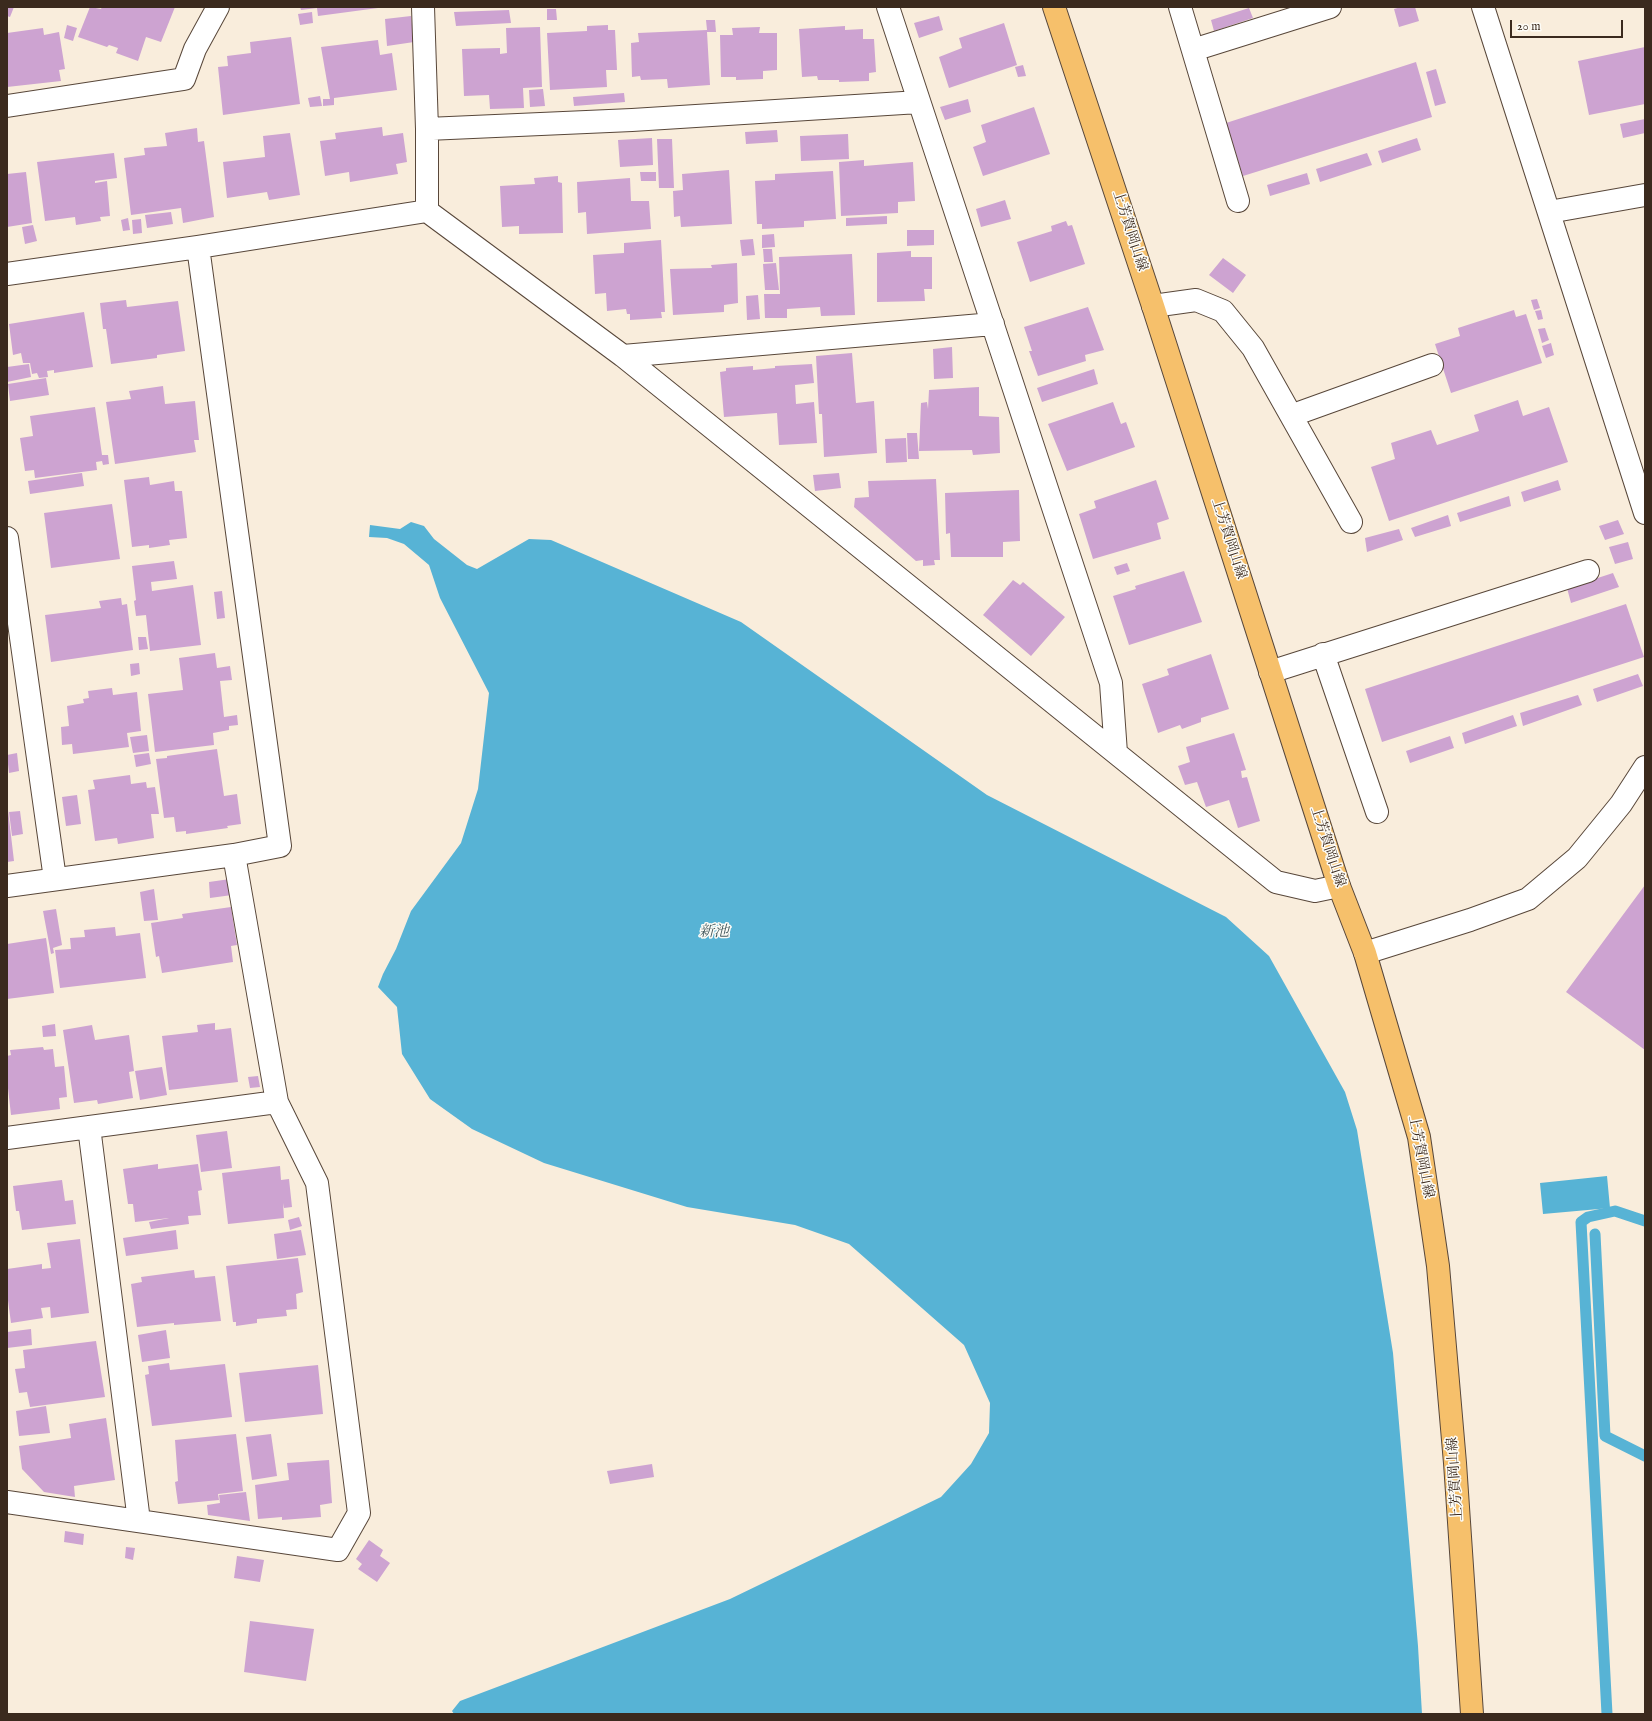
<!DOCTYPE html>
<meta charset="utf-8">
<style>
body{margin:0}
#map{position:relative;width:1652px;height:1721px;overflow:hidden;background:#f9eddc;font-family:"IM FELL English",serif}
canvas{display:block}
.frame{position:absolute;inset:0;border:8px solid #3b2a1e;pointer-events:none}
.scale{position:absolute;left:1510px;top:20px;width:113px;height:18px;box-sizing:border-box;border:2px solid #3b2a1e;border-top:0;padding-left:5px;font-size:12px;line-height:14px;white-space:nowrap;color:#3b2a1e;-webkit-text-stroke:3px #fdfcf7;paint-order:stroke}
</style>
<div id="map">
<canvas width="1652" height="1721"></canvas>
<div class="frame"></div>
<div class="scale">20 m</div>
</div>
<script>
const g = document.querySelector('canvas').getContext('2d');
g.lineJoin = 'round';
function paint(path, color) { g.fillStyle = color; g.fill(path, 'evenodd'); }
const poly = rows => new Path2D(rows.map(r => 'M' + r).join(''));
function trace(path, color, width, dash) { g.strokeStyle = color; g.lineWidth = width; g.lineCap = dash ? 'butt' : 'round'; g.setLineDash(dash || []); g.stroke(path); }
function drawText(font, color, halo, rows, align = 'center') {
  g.font = font + ' "IM FELL English","Noto Serif JP",serif'; g.lineWidth = 3; g.setLineDash([]); g.textBaseline = 'middle'; g.strokeStyle = halo; g.fillStyle = color; for (const [text, x, y, turn = 0] of rows) {
    g.save(); g.translate(x, y); g.rotate((+turn || 0) * Math.PI / 180); g.textAlign = isNaN(turn) ? turn : align; if (halo) g.strokeText(text, 0, 0); g.fillText(text, 0, 0); g.restore();
  }
}
const water = poly([
 [411,522,424,526,434,539,467,565,477,569,529,539,551,540,741,622,987,795,1226,917,1269,956,1345,1092,1357,1130,1393,1353,1418,1646,1422,1714,454,1714,452,1711,460,1701,730,1599,941,1497,971,1464,989,1433,990,1403,964,1345,849,1244,795,1225,687,1207,544,1163,472,1129,430,1099,402,1054,397,1007,378,987,383,974,396,949,411,911,461,843,478,789,489,693,440,598,429,565,404,544,387,538,369,537,370,525,400,529],
 [1607,1176,1610,1208,1543,1214,1540,1183]
]);
const stream = poly([
 [1595,1234,1605,1436,1645,1456],
 [1607,1714,1581,1222,1588,1217,1615,1211,1645,1221]
]);
const building = poly([
 [7,7,14,7,10,17,7,16],
 [90,7,101,9,102,7,175,7,161,42,146,37,138,61,116,53,118,48,109,45,107,47,78,37],
 [300,7,377,7,378,8,318,16,317,8,301,10],
 [1401,7,1415,7,1419,21,1399,27,1394,9],
 [1249,8,1253,18,1214,31,1211,20],
 [547,9,556,9,557,20,547,20],
 [509,10,511,23,456,26,454,12],
 [312,12,313,23,300,25,298,14],
 [411,16,414,42,387,46,385,19],
 [939,16,943,30,919,38,914,23],
 [706,20,715,20,716,32,707,32,710,85,668,88,667,79,641,80,640,76,632,77,631,43,639,42,638,33,707,30],
 [1004,23,1017,65,949,88,939,57,962,48,959,38],
 [67,25,77,28,73,41,64,38],
 [608,25,608,30,615,30,617,70,606,70,607,87,550,90,547,33,587,31,587,26],
 [845,26,845,30,863,29,863,39,874,39,876,72,869,73,869,81,839,82,839,80,818,80,817,76,802,77,799,29],
 [540,27,542,87,523,88,524,108,490,109,489,95,464,96,462,49,500,48,500,54,507,53,506,28],
 [760,27,759,33,777,33,777,70,763,71,763,79,736,80,736,77,721,77,720,35,733,35,732,28],
 [43,28,44,35,59,32,65,69,59,70,61,81,7,87,7,33],
 [291,37,300,104,223,115,218,67,228,66,227,56,251,53,250,42],
 [378,40,380,55,392,53,397,90,334,98,334,105,323,106,323,99,330,99,321,47],
 [1645,47,1645,104,1589,115,1578,61],
 [1416,62,1432,117,1243,176,1226,123],
 [1023,65,1026,76,1018,77,1015,67],
 [1436,69,1446,103,1435,106,1426,72],
 [543,89,545,106,530,107,529,90],
 [624,93,625,102,574,106,573,97],
 [320,96,322,106,310,107,308,98],
 [968,99,971,112,945,120,940,107],
 [1034,107,1050,154,983,176,973,147,986,142,981,125],
 [1645,119,1645,133,1623,138,1620,124],
 [382,127,383,136,403,133,407,162,396,164,398,174,350,182,349,172,325,176,320,141,336,139,335,133],
 [197,128,198,142,204,141,214,217,183,223,181,208,131,215,124,158,145,155,144,148,167,146,165,133],
 [777,130,778,142,746,144,745,132],
 [290,133,300,195,269,200,267,192,227,198,223,162,265,157,263,136],
 [848,134,849,159,801,161,800,136],
 [652,138,653,165,620,167,618,140],
 [1417,138,1421,150,1382,163,1378,151],
 [657,139,672,139,674,188,659,188],
 [114,153,117,178,95,181,95,183,107,181,110,216,100,217,101,221,76,225,75,217,45,221,37,162],
 [1367,153,1372,165,1320,182,1316,169],
 [864,160,864,166,913,162,915,201,898,202,898,213,841,216,839,162],
 [729,170,732,224,681,227,680,216,674,217,673,191,683,190,682,174],
 [833,171,836,219,804,221,804,227,762,229,762,224,757,224,755,181,775,180,775,174],
 [26,172,32,223,7,227,7,174],
 [640,172,656,172,656,181,641,181],
 [1307,173,1310,184,1270,196,1267,185],
 [558,176,558,182,562,183,563,233,519,234,519,226,502,227,500,186,535,184,534,178],
 [630,178,631,201,649,201,651,229,587,234,586,212,578,213,577,182],
 [1005,200,1011,219,981,227,976,209],
 [171,212,173,224,147,228,145,215],
 [887,216,887,224,846,226,846,218],
 [128,218,130,230,123,231,121,220],
 [141,219,142,233,133,234,132,220],
 [1066,221,1068,226,1072,225,1085,264,1030,282,1017,242,1052,231,1051,226],
 [33,225,37,241,25,244,22,227],
 [907,230,934,230,934,245,907,246],
 [774,234,775,247,762,248,762,235],
 [753,239,755,255,742,256,740,240],
 [661,240,665,312,661,312,662,318,630,320,630,314,627,314,626,309,607,311,606,293,595,294,593,255,624,253,624,243],
 [763,249,772,249,773,262,764,262],
 [911,251,911,257,932,257,932,289,924,289,925,301,877,302,877,253],
 [852,254,855,315,821,316,820,307,787,309,787,318,765,318,764,294,780,294,779,257],
 [1223,258,1246,275,1233,293,1209,275],
 [737,263,738,303,724,305,724,312,673,315,670,269,712,268,711,265],
 [776,263,779,290,765,290,763,264],
 [758,295,760,319,747,320,746,296],
 [1537,299,1540,308,1534,310,1531,300],
 [126,300,127,307,178,301,185,351,157,355,157,358,111,364,106,329,103,329,100,303],
 [1088,307,1104,350,1085,355,1086,361,1038,376,1029,351,1032,351,1024,327],
 [1514,310,1516,317,1526,314,1542,363,1451,393,1435,344,1460,336,1458,328],
 [1541,310,1543,319,1538,320,1535,311],
 [84,312,93,367,54,373,54,370,47,371,48,377,39,378,37,373,32,374,30,363,23,363,21,353,13,355,9,324],
 [1545,328,1549,340,1542,343,1538,329],
 [1551,343,1554,355,1546,358,1542,346],
 [952,347,953,378,934,379,933,349],
 [852,353,856,403,874,401,877,453,824,457,822,414,819,414,816,356],
 [29,364,31,377,7,382,7,367],
 [812,364,814,383,795,385,796,404,814,402,817,443,779,445,777,413,724,417,720,372,726,371,726,368,753,366,753,370,775,368,775,366],
 [1094,369,1098,384,1042,402,1037,388],
 [46,378,49,395,10,401,8,384],
 [163,386,165,404,195,401,199,440,194,440,196,452,115,464,106,402,131,399,129,391],
 [979,387,979,416,999,417,1000,453,973,455,972,450,919,451,921,403,927,402,928,409,929,390],
 [1518,400,1523,416,1549,407,1568,462,1389,521,1371,467,1395,459,1391,443,1431,430,1437,445,1479,431,1474,415],
 [1113,402,1121,424,1126,422,1135,447,1067,471,1048,424],
 [95,407,102,455,108,455,109,464,103,465,102,461,96,462,97,470,35,478,34,470,25,471,20,438,33,436,30,416],
 [907,433,917,433,919,459,908,459],
 [906,438,907,462,886,463,885,439],
 [82,473,84,486,30,494,28,481],
 [839,473,841,488,815,491,813,475],
 [149,477,150,485,174,481,175,491,182,491,187,538,169,540,170,545,149,548,149,545,132,547,124,480],
 [936,479,940,560,934,560,935,565,923,566,923,560,916,561,854,507,855,498,869,497,868,481],
 [1156,480,1169,519,1157,523,1161,539,1093,559,1079,514,1096,508,1094,501],
 [1558,480,1561,490,1524,502,1521,492],
 [1019,490,1020,541,1003,542,1003,557,951,557,950,533,946,534,945,493],
 [1509,496,1511,506,1460,522,1457,513],
 [112,504,120,559,51,568,44,513],
 [1448,515,1451,526,1415,537,1411,528],
 [1618,520,1624,534,1605,540,1599,526],
 [1399,529,1403,540,1367,552,1365,538],
 [1628,542,1633,559,1615,564,1609,547],
 [174,561,177,579,151,582,152,591,193,585,201,645,150,651,146,615,136,616,134,601,136,600,132,566],
 [1127,563,1130,571,1117,575,1114,567],
 [1184,571,1202,622,1129,645,1113,596,1136,589,1135,586],
 [1613,573,1619,587,1571,603,1567,588],
 [1013,580,1020,585,1023,582,1065,617,1031,656,983,615],
 [222,591,225,618,217,619,214,592],
 [121,598,122,605,127,604,133,650,51,662,45,615,101,608,99,601],
 [1626,604,1644,657,1382,742,1365,689],
 [138,637,146,637,148,649,139,650],
 [215,653,217,668,230,666,232,680,220,681,224,717,237,715,238,725,229,726,229,730,213,733,214,745,155,752,148,694,183,690,179,658],
 [1211,654,1229,709,1201,718,1201,722,1182,729,1180,725,1158,733,1142,684,1169,675,1167,669],
 [139,663,140,674,131,676,130,664],
 [1638,674,1643,686,1597,702,1593,689],
 [112,688,113,695,137,692,141,731,127,733,129,747,73,754,72,744,62,745,61,727,69,726,67,706,84,703,83,699,89,698,88,691],
 [1578,695,1582,705,1523,726,1520,713],
 [1513,715,1517,726,1465,744,1462,733],
 [1234,733,1246,770,1241,771,1242,778,1247,777,1260,821,1238,828,1229,800,1206,807,1197,782,1185,785,1178,766,1190,762,1186,747],
 [147,735,149,751,133,753,130,737],
 [1450,736,1454,748,1410,763,1406,751],
 [217,749,224,796,237,794,241,824,227,826,228,828,186,834,186,831,176,832,174,817,164,818,156,759,167,758,167,756],
 [17,753,19,771,9,773,7,755],
 [149,753,151,764,136,767,134,755],
 [130,775,131,784,146,782,147,788,155,787,159,814,151,814,154,838,118,844,117,838,95,841,88,790,95,789,93,780],
 [77,795,81,824,66,826,62,797],
 [8,810,14,861,7,862,7,811],
 [20,811,23,834,12,836,9,812],
 [230,879,232,895,210,898,209,882],
 [1645,885,1645,1050,1566,992],
 [154,889,158,920,144,921,140,892],
 [231,907,237,945,231,946,233,962,162,973,159,956,156,957,151,923,183,918,182,914],
 [56,909,62,945,53,948,54,953,51,954,43,911],
 [115,927,116,936,140,933,146,978,60,988,55,950,71,949,70,938,85,937,84,930],
 [46,938,54,993,7,999,7,944],
 [215,1023,215,1030,231,1028,238,1082,169,1090,162,1036,198,1032,197,1025],
 [55,1024,56,1036,43,1037,42,1026],
 [92,1025,95,1040,129,1035,134,1071,129,1072,133,1098,98,1104,97,1100,74,1103,63,1030],
 [43,1047,44,1050,53,1049,55,1067,64,1066,67,1097,59,1098,60,1109,11,1115,7,1079,7,1056,11,1055,10,1050],
 [162,1067,167,1095,140,1100,135,1071],
 [258,1076,260,1087,250,1088,248,1077],
 [227,1131,232,1168,201,1172,196,1135],
 [158,1164,158,1169,198,1164,202,1190,198,1191,201,1215,188,1216,189,1224,151,1229,149,1222,169,1218,135,1222,133,1204,128,1204,123,1169],
 [280,1166,281,1180,289,1179,292,1207,284,1208,283,1203,284,1218,228,1224,222,1173],
 [62,1180,65,1201,73,1200,76,1224,22,1230,19,1211,16,1211,13,1186],
 [299,1217,302,1226,290,1230,288,1220],
 [176,1230,178,1249,126,1256,123,1238],
 [301,1230,306,1255,277,1259,274,1234],
 [80,1239,89,1313,51,1318,50,1307,41,1308,43,1318,11,1323,7,1293,7,1269,42,1264,42,1269,51,1268,47,1243],
 [298,1258,303,1292,296,1294,297,1309,286,1310,287,1316,257,1319,257,1323,236,1326,236,1322,233,1322,226,1266],
 [194,1270,195,1278,215,1276,221,1321,174,1325,174,1323,137,1327,131,1284,142,1282,141,1277],
 [31,1329,32,1345,7,1348,7,1332],
 [166,1330,170,1358,142,1362,138,1335],
 [96,1341,105,1397,30,1407,27,1392,19,1393,15,1369,25,1368,23,1350],
 [169,1363,170,1370,225,1364,232,1417,152,1426,145,1375,149,1374,148,1366],
 [318,1365,323,1414,245,1422,239,1373],
 [46,1406,50,1433,19,1436,16,1411],
 [106,1418,115,1480,74,1486,75,1497,44,1492,22,1469,19,1446,71,1438,69,1424],
 [236,1434,243,1491,218,1494,219,1500,178,1504,175,1482,178,1481,175,1440],
 [271,1434,277,1476,252,1480,246,1437],
 [329,1460,332,1503,320,1505,321,1517,282,1520,282,1517,258,1519,255,1485,289,1480,287,1463],
 [652,1464,654,1477,610,1484,607,1471],
 [246,1492,250,1521,208,1515,207,1505,220,1503,219,1495],
 [65,1531,84,1534,83,1545,64,1542],
 [369,1540,383,1550,380,1556,390,1563,377,1582,358,1569,362,1564,356,1559],
 [126,1547,135,1548,133,1560,125,1558],
 [237,1556,264,1560,260,1582,234,1578],
 [250,1621,314,1629,306,1681,244,1672]
]);
const minor = poly([
 [423,7,427,129,427,211],
 [888,7,1111,683,1116,753],
 [1180,7,1238,201],
 [1483,7,1645,513],
 [1193,50,1330,7],
 [7,106,184,79,195,49,218,7],
 [427,129,632,120,919,102],
 [1549,212,1645,195],
 [7,274,198,247,427,211,623,356,1276,882,1315,891,1339,886],
 [1153,306,1196,300,1223,311,1253,348,1351,522],
 [623,356,993,324],
 [1293,415,1432,365],
 [7,538,55,879],
 [1323,654,1377,812],
 [1270,672,1588,571],
 [7,886,234,855,280,846,198,247],
 [1365,953,1470,920,1528,899,1577,858,1621,804,1645,767],
 [89,1127,139,1521],
 [7,1138,277,1102],
 [7,1502,338,1550,359,1513,317,1183,277,1102,234,855]
]);
const major = poly([
 [1054,7,1153,306,1339,886,1365,953,1419,1137,1438,1266,1455,1463,1472,1714]
]);
const streetNames = [
 ["上芳賀岡山線",1129,231,72],
 ["上芳賀岡山線",1228,539,72],
 ["上芳賀岡山線",1327,847,72],
 ["上芳賀岡山線",1420,1157,79],
 ["上芳賀岡山線",1456,1479,-94]
];
const waterNames = [
 ["新池",714,933]
];
paint(water, '#57b3d5');
trace(stream, '#57b3d5', 11);
paint(building, '#cda3d1');
trace(minor, '#58473a', 24);
trace(major, '#58473a', 24);
trace(minor, '#fff', 22);
trace(major, '#f6c06b', 22);
drawText('14px', '#3b2a1e', '#fdfcf7', streetNames);
drawText('italic 15px', '#455a5e', '#fdfcf7', waterNames);
</script>
